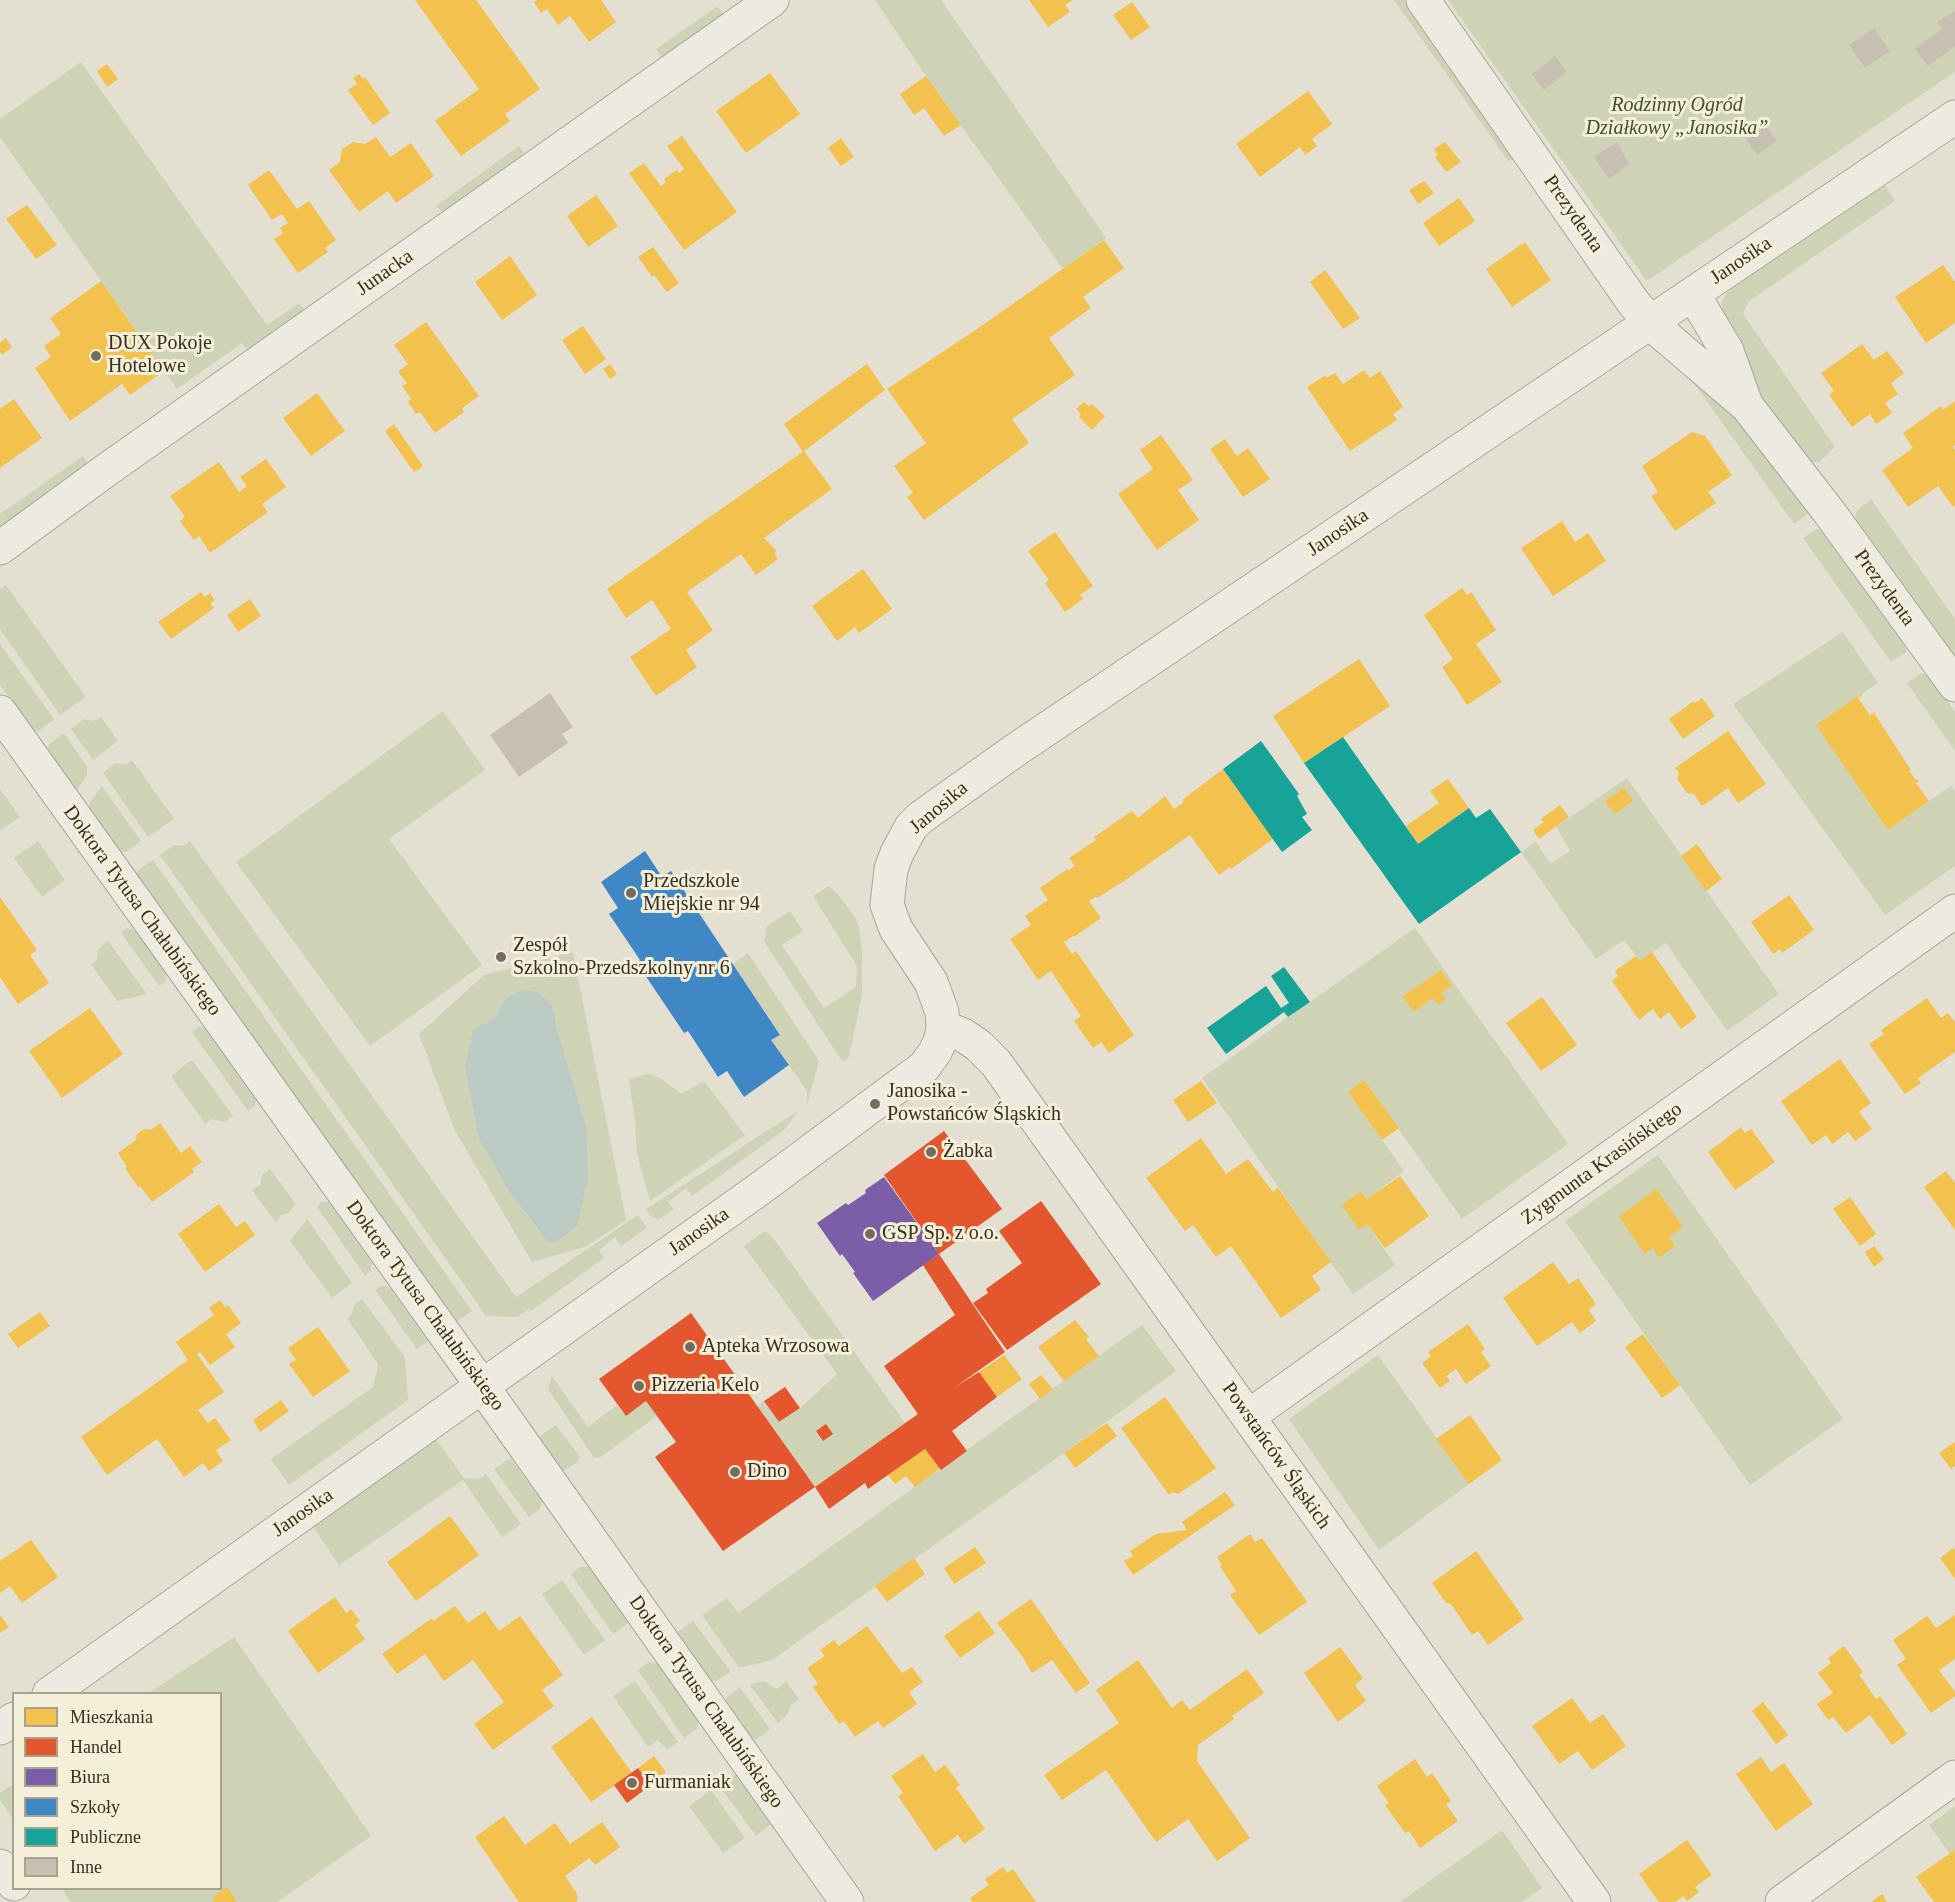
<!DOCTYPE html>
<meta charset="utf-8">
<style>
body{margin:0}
#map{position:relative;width:1955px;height:1902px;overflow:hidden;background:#e3e0d1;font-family:"Times New Roman",serif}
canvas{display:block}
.legend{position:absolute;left:12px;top:1692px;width:210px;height:198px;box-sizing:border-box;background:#f3efd8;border:2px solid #a8a28f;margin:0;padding:8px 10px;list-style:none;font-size:18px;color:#382f22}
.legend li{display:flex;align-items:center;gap:12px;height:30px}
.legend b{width:30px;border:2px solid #a8a28f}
</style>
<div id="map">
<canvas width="1955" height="1902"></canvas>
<ul class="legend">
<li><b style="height:16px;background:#f2c14e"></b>Mieszkania</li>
<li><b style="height:16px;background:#e4572e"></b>Handel</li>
<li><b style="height:16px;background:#7b5ea7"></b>Biura</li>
<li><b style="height:16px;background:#3f88c5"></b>Szkoły</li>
<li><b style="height:16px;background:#17a398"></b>Publiczne</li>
<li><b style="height:16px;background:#c7c0b2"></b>Inne</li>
</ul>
</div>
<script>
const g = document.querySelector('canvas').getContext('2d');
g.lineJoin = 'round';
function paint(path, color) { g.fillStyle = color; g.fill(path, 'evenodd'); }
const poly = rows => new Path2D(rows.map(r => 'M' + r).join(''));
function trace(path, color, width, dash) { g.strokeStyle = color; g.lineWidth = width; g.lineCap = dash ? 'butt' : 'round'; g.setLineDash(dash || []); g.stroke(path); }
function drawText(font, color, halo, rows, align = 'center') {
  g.font = font + ' "Times New Roman",serif'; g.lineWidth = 6; g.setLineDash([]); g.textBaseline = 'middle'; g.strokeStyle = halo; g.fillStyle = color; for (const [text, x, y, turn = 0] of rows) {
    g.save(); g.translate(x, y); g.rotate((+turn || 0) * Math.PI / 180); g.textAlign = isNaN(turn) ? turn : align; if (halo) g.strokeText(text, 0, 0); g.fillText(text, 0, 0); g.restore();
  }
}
const green = poly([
 [875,0,941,0,1106,238,1063,269,926,76],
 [1394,0,1404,0,1516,157,1509,162],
 [1448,0,1955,0,1955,72,1647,281],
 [718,6,725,17,664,61,656,49],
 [81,62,267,325,299,303,305,310,250,355,242,343,177,389,0,137,0,119],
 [519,146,527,157,444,214,436,206],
 [1885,185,1895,201,1748,302,1743,314,1835,447,1819,462,1811,462,1756,392,1722,321,1722,301,1727,293,1736,283],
 [1684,369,1721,397,1809,510,1807,515,1794,524],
 [83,456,87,463,87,470,0,536,0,514],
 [1871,499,1955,619,1955,656,1855,518,1857,511],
 [1817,529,1825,531,1907,644,1906,652,1891,662,1803,538],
 [6,585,86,697,60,715,0,629,0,589],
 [1843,632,1878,683,1817,725,1888,830,1951,786,1955,791,1955,866,1885,915,1733,704],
 [0,644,54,719,39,731,33,731,0,685],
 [1921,673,1929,675,1955,712,1955,751,1907,683],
 [443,711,485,770,389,839,482,965,370,1046,236,862],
 [101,717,118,741,93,760,71,729,84,719,94,721],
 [64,733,87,767,87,775,78,788,73,789,47,752,49,744],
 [132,760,174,819,148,837,103,773,115,763,126,765],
 [1627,778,1779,994,1727,1031,1666,943,1640,961,1624,940,1596,959,1521,852,1536,842,1551,864,1570,851,1556,827],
 [102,786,141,841,126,852,118,852,90,813,90,802],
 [0,789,20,817,0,831],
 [38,841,65,880,42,897,14,858],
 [190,841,516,1297,638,1215,647,1228,621,1246,615,1237,599,1250,604,1258,531,1311,529,1309,517,1317,486,1316,160,855,174,845,183,846],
 [153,860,472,1311,453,1324,136,878,138,870],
 [829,886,837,893,855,917,859,928,862,950,862,995,849,1057,844,1062,841,1060,764,941,767,926,790,911,803,931,782,945,824,1008,856,987,857,966,813,896],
 [126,928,135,930,166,973,165,982,159,986,121,933],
 [1415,928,1568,1144,1462,1219,1364,1080,1348,1092,1404,1171,1367,1199,1361,1191,1359,1230,1367,1224,1395,1265,1353,1294,1202,1078],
 [108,941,147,994,117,1001,91,964,97,960,98,949],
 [573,952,626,1220,585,1247,532,1262,454,1129,419,1034,484,975],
 [504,1000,553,1007,557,1029,586,1125,547,1242,510,1193,479,1139,473,1032,496,1016],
 [748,953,819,1061,807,1105,807,1091,771,1040,780,1034,733,964],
 [198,1027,205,1028,256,1100,255,1106,248,1111,192,1032],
 [190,1061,193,1061,233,1116,225,1122,212,1119,205,1124,171,1076],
 [649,1074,662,1079,681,1094,704,1081,745,1135,650,1201,637,1154,635,1122,629,1079],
 [798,1111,784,1130,692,1196,686,1188,668,1202,674,1209,658,1220,649,1215,646,1209],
 [1658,1155,1843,1419,1750,1485,1565,1221],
 [270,1169,296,1204,289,1213,281,1215,276,1223,252,1190,260,1185,262,1175],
 [321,1202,329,1202,372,1263,370,1272,365,1276,317,1207],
 [307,1219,352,1283,332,1298,290,1241],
 [765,1231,774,1239,905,1423,815,1487,757,1406,764,1401,780,1422,800,1408,837,1374,744,1246],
 [381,1286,389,1287,428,1341,417,1349,375,1290],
 [362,1299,405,1357,408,1400,289,1485,271,1459,373,1387,378,1364,347,1318,351,1315,354,1305],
 [1142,1325,1176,1371,1064,1453,772,1660,739,1668,702,1615,727,1598,738,1613],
 [1378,1355,1469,1484,1379,1550,1289,1419],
 [552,1376,588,1427,617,1405,626,1416,646,1401,657,1416,599,1458,594,1458,548,1389],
 [556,1425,580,1457,578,1462,560,1474,536,1439],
 [436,1439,464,1478,479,1479,486,1474,521,1524,502,1537,463,1480,339,1565,312,1525],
 [510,1458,542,1501,540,1509,529,1517,494,1469],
 [580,1567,589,1567,627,1619,627,1624,613,1634,571,1574],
 [562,1580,605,1640,584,1655,542,1594],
 [693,1621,731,1672,716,1681,708,1680,678,1638,678,1632],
 [234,1637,371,1836,277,1902,71,1902,62,1889,220,1888,220,1694,149,1693],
 [649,1662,658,1663,699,1722,697,1729,684,1738,638,1670],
 [635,1681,678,1742,667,1750,658,1740,648,1747,613,1696],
 [764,1681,777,1689,786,1681,799,1699,790,1706,787,1715,778,1723,750,1685],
 [740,1687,770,1729,757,1739,749,1740,725,1703,727,1697],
 [730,1775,739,1776,772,1823,756,1836,719,1785],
 [13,1784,13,1819,0,1800,0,1793],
 [711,1790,745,1838,723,1853,689,1806],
 [1955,1806,1955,1850,1950,1854,1929,1825],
 [1502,1830,1542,1888,1522,1902,1400,1902]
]);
const water = poly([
 [522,990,538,992,553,1007,557,1029,586,1125,588,1177,578,1224,557,1242,547,1242,537,1228,510,1193,479,1139,465,1066,473,1031,496,1016,504,1000]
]);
const homes = poly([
 [415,0,476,0,540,89,505,114,510,121,461,156,435,121,479,89],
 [537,0,601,0,616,22,589,42,570,16,558,25,547,9,541,13,534,2],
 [1029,0,1073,0,1065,5,1070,12,1048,27],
 [1132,2,1150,27,1131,40,1113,15],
 [107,64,118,79,107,87,97,71],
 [770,73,800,114,746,153,716,111],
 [359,74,363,79,365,77,390,113,373,125,348,90,357,84,353,78],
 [926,76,961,125,944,136,924,108,914,115,900,94],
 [1308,91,1332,124,1312,139,1317,146,1305,155,1300,147,1260,177,1236,144],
 [682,136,737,212,684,250,629,173,644,163,661,186,666,182,664,179,677,170,679,173,684,169,667,146],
 [376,137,390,157,411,143,434,176,396,203,388,191,359,212,329,170,340,162,342,149,353,142,365,144],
 [841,138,854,157,841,166,828,148],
 [1445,142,1461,162,1446,172,1435,157,1438,155,1434,149],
 [269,170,297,209,309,201,336,240,325,248,328,252,298,273,274,239,283,233,280,228,288,223,282,214,272,220,248,185],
 [1424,181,1434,193,1418,204,1409,190],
 [596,195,618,226,588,247,567,216],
 [1459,198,1475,221,1439,246,1423,223],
 [27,205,57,245,36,259,6,219],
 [1104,240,1124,268,1083,297,1091,308,1049,338,1075,375,1012,419,1029,443,924,520,907,497,913,493,894,466,926,443,887,389,977,329],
 [1525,242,1551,280,1512,307,1486,269],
 [653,247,679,283,667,292,654,275,652,277,638,257],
 [510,256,537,295,502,320,475,282],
 [1943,265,1955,282,1955,323,1926,343,1895,297],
 [1325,270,1360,318,1343,329,1310,282],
 [101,281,164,371,130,395,122,384,70,421,35,368,51,357,44,346,61,334,50,318],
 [426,322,479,396,462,408,464,412,435,433,420,412,416,414,408,402,411,399,402,386,407,383,398,372,408,364,394,345],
 [583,326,606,359,585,374,562,340],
 [6,338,12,347,2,355,0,352,0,343],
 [1862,344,1874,360,1887,351,1904,373,1891,383,1898,394,1885,403,1892,413,1876,424,1870,414,1852,427,1829,395,1834,391,1821,373],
 [610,364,617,374,610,379,603,369],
 [867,364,885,390,803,452,784,424],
 [1364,370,1370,378,1380,371,1403,407,1393,414,1397,420,1350,451,1307,387,1326,375,1327,378,1335,373,1343,384],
 [317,393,345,431,311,456,283,418],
 [14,399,42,438,0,468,0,409],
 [1955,401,1955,445,1953,447,1955,450,1955,506,1953,507,1938,486,1908,507,1882,470,1913,448,1903,433,1941,406,1943,410],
 [1084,402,1089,406,1092,404,1105,416,1092,430,1079,417,1081,414,1076,409],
 [394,424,423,466,414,472,385,431],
 [1692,432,1705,436,1732,475,1708,492,1716,503,1675,531,1651,496,1658,492,1642,466],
 [1161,435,1193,480,1178,490,1199,520,1157,550,1118,494,1153,469,1140,450],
 [1225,439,1237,456,1248,448,1270,479,1243,497,1210,449],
 [804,451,832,489,764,538,776,550,775,555,778,559,756,575,741,554,687,592,713,630,686,650,697,667,656,696,630,657,671,629,652,600,626,618,607,589],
 [266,459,286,487,262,504,268,512,210,553,199,536,194,540,180,521,185,517,170,496,219,462,239,492,247,486,240,477],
 [1562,521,1575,542,1588,533,1606,561,1553,596,1521,548],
 [1055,532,1093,586,1080,595,1083,599,1065,612,1045,583,1049,580,1028,551],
 [863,569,892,609,859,633,855,627,837,641,812,606],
 [1462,588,1467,595,1471,592,1496,630,1476,644,1502,682,1467,705,1442,667,1453,659,1424,615],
 [201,592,205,597,210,593,215,600,210,603,214,608,171,639,158,622],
 [250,599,261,616,238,632,227,615],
 [1359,659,1390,706,1304,763,1273,716],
 [1861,694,1862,696,1858,698,1870,715,1874,713,1911,770,1909,771,1916,780,1917,779,1919,781,1916,783,1929,801,1888,830,1816,725],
 [1702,698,1715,716,1683,739,1669,719,1694,701,1695,703],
 [1728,731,1766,784,1738,803,1728,788,1702,806,1694,794,1687,793,1677,779,1679,773,1675,768],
 [1223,769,1273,839,1231,869,1230,867,1219,875,1190,835,1124,881,1097,898,1095,897,1089,901,1101,918,1074,937,1073,936,1064,942,1072,954,1076,951,1134,1035,1109,1053,1101,1042,1093,1048,1074,1021,1081,1016,1051,971,1038,980,1010,939,1031,925,1025,916,1048,900,1040,888,1067,869,1069,870,1075,866,1069,858,1096,840,1094,837,1132,811,1138,818,1165,796,1174,809,1184,802,1182,800],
 [1448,779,1469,808,1418,844,1406,826,1439,803,1430,791],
 [1624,788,1633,801,1615,814,1605,801],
 [1560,805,1569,817,1539,839,1533,830,1544,822,1541,819],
 [1697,844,1722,879,1706,891,1681,856],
 [1789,895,1814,930,1782,953,1780,949,1773,954,1751,922],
 [0,897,37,950,30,955,49,983,18,1004,0,977],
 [1652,952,1697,1017,1681,1029,1669,1012,1660,1019,1653,1009,1639,1020,1612,981,1618,976,1615,971,1636,956,1640,961],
 [1441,970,1452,986,1441,993,1446,999,1438,1005,1433,998,1413,1012,1403,996],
 [1542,997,1577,1045,1541,1071,1506,1023],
 [1927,998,1941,1018,1948,1013,1955,1022,1955,1052,1918,1078,1921,1083,1905,1094,1869,1044,1884,1034,1881,1030],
 [90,1008,123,1054,62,1098,29,1051],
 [1840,1059,1871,1103,1859,1112,1872,1129,1855,1141,1848,1132,1832,1144,1826,1135,1812,1145,1781,1101],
 [1364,1080,1399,1128,1382,1140,1348,1092],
 [1201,1081,1217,1103,1188,1122,1173,1100],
 [160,1123,181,1153,190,1146,202,1162,192,1169,194,1172,152,1202,140,1186,138,1187,125,1168,127,1167,118,1153,136,1140,137,1134,144,1129,151,1130],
 [1741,1127,1745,1133,1751,1129,1775,1162,1735,1190,1708,1152],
 [1201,1138,1226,1174,1248,1159,1273,1192,1278,1188,1331,1262,1312,1276,1321,1290,1281,1318,1231,1246,1216,1257,1193,1225,1185,1231,1146,1178],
 [1946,1171,1955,1183,1955,1230,1924,1187],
 [1400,1176,1429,1216,1385,1248,1367,1224,1359,1230,1342,1205,1361,1191,1367,1199],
 [1656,1189,1683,1227,1669,1237,1675,1246,1659,1258,1653,1248,1645,1254,1619,1217],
 [1850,1197,1876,1234,1860,1246,1833,1209],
 [219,1204,236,1227,245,1221,255,1235,205,1272,178,1234],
 [1874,1246,1884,1259,1874,1267,1865,1252],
 [1553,1262,1569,1284,1578,1278,1596,1304,1589,1310,1596,1321,1580,1333,1572,1322,1537,1346,1503,1298],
 [220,1300,225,1307,228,1305,241,1323,226,1334,235,1347,210,1365,200,1352,197,1354,224,1392,198,1410,208,1423,215,1418,231,1440,216,1450,223,1461,209,1471,203,1463,184,1477,157,1439,107,1475,81,1437,188,1360,176,1342,214,1315,209,1308],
 [40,1312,50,1326,18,1348,8,1334],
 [1075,1320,1089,1337,1086,1339,1099,1356,1064,1381,1038,1347],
 [1468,1324,1485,1349,1481,1352,1491,1366,1466,1384,1456,1369,1446,1376,1450,1381,1440,1388,1422,1363,1431,1356,1428,1352],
 [318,1327,350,1371,313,1397,289,1364,296,1360,288,1348],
 [1643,1334,1680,1385,1662,1398,1625,1347],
 [1004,1355,1022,1379,997,1397,979,1372],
 [1041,1375,1053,1389,1040,1399,1029,1384],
 [1165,1397,1216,1468,1178,1494,1172,1492,1169,1495,1121,1428],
 [281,1400,289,1411,260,1432,253,1420],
 [1470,1415,1502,1460,1469,1484,1436,1439],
 [1107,1423,1117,1436,1075,1468,1064,1453],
 [1955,1442,1955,1466,1951,1469,1939,1453],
 [925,1449,940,1468,915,1487,906,1476,895,1484,888,1475],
 [1225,1492,1235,1505,1133,1575,1124,1561,1133,1556,1130,1551,1156,1534,1187,1530,1182,1522],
 [450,1516,479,1555,416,1601,387,1562],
 [1250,1534,1255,1542,1262,1538,1307,1602,1259,1635,1230,1595,1236,1591,1220,1566,1222,1565,1217,1557],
 [31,1540,58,1577,22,1603,10,1586,0,1593,0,1561],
 [975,1547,986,1563,954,1584,944,1568],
 [1953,1548,1955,1550,1955,1579,1940,1558],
 [1476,1551,1524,1619,1488,1645,1478,1631,1472,1635,1451,1604,1446,1603,1432,1583],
 [914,1558,925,1574,887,1602,875,1586],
 [335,1597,346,1613,351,1609,360,1621,355,1625,365,1639,318,1673,288,1631],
 [1031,1599,1090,1683,1076,1693,1052,1660,1032,1673,1022,1656,997,1623],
 [455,1606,468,1623,485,1611,499,1631,520,1616,563,1675,542,1690,554,1706,493,1750,474,1724,504,1702,473,1660,444,1681,425,1654,397,1674,382,1654,432,1618,433,1621],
 [979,1611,995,1633,960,1658,944,1636],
 [0,1615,9,1627,0,1633],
 [1955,1615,1955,1659,1939,1670,1955,1692,1955,1696,1931,1713,1897,1665,1906,1659,1893,1640,1927,1616,1936,1628],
 [867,1626,902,1673,912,1667,923,1682,909,1692,917,1704,883,1728,878,1721,855,1737,844,1721,839,1724,813,1687,818,1684,807,1668,825,1656,820,1650,834,1640,839,1646],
 [1844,1646,1863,1672,1859,1675,1876,1699,1880,1696,1907,1734,1892,1745,1870,1715,1846,1733,1833,1717,1828,1720,1817,1704,1833,1693,1818,1673,1831,1663,1828,1658],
 [1340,1647,1363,1678,1355,1685,1366,1701,1338,1722,1304,1673],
 [1138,1660,1172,1708,1182,1700,1190,1710,1247,1669,1264,1693,1232,1716,1234,1719,1198,1745,1197,1761,1250,1838,1217,1861,1188,1819,1156,1842,1106,1770,1062,1800,1044,1775,1119,1723,1096,1690],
 [1572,1698,1590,1723,1603,1714,1626,1746,1592,1770,1578,1751,1559,1764,1532,1726],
 [1763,1702,1788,1735,1776,1744,1752,1711],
 [592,1717,632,1773,591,1802,551,1747],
 [923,1754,935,1772,945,1765,960,1785,956,1788,985,1829,964,1844,958,1835,935,1851,898,1796,903,1793,891,1776],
 [654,1756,666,1772,650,1784,638,1768],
 [1761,1757,1771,1772,1784,1763,1813,1804,1776,1831,1736,1774],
 [1415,1759,1427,1777,1432,1773,1451,1801,1446,1804,1458,1821,1420,1848,1409,1831,1405,1833,1385,1805,1389,1803,1377,1786],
 [504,1816,525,1845,555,1823,570,1844,602,1822,620,1847,595,1865,589,1858,565,1876,576,1892,578,1899,576,1902,519,1902,475,1837],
 [1687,1840,1712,1875,1695,1887,1699,1892,1687,1901,1684,1896,1675,1902,1659,1902,1639,1874],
 [1955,1850,1955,1902,1934,1902,1916,1877],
 [1003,1867,1007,1873,1013,1869,1036,1902,972,1902,970,1898,989,1885,985,1879],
 [227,1887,237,1902,215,1902,212,1898],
 [1882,1894,1887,1902,1871,1902]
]);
const shops = poly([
 [944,1131,1002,1209,939,1254,884,1175],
 [1041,1201,1101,1284,1007,1350,973,1303,988,1293,986,1289,1022,1263,999,1231],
 [939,1254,1005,1352,955,1387,979,1372,997,1397,952,1431,967,1451,941,1470,925,1449,868,1489,865,1483,829,1509,815,1487,918,1414,884,1366,955,1315,923,1265],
 [691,1313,815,1487,723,1551,655,1457,676,1442,665,1427,646,1401,626,1416,599,1379],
 [785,1387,800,1408,779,1422,764,1401],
 [826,1424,833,1434,823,1441,816,1431],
 [638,1768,651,1785,627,1803,614,1785]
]);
const offices = poly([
 [884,1177,939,1254,873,1301,853,1273,855,1272,842,1254,840,1256,817,1223,846,1203,848,1205,866,1193,865,1190]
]);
const schools = poly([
 [645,851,662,877,671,871,780,1035,771,1040,789,1065,744,1097,727,1071,718,1077,688,1031,684,1033,637,963,640,960,609,914,618,908,601,882]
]);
const public = poly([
 [1343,737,1418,844,1469,808,1476,818,1490,809,1521,852,1419,924,1304,763],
 [1261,741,1299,794,1297,796,1307,814,1302,817,1312,830,1282,852,1223,769],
 [1284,967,1310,1002,1288,1017,1284,1012,1226,1054,1207,1028,1266,986,1281,1008,1289,1003,1271,976]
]);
const building = poly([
 [1955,11,1955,46,1928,66,1915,49,1942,29,1937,22],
 [1874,28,1890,51,1865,68,1849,45],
 [1555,56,1567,72,1544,90,1532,74],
 [1766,126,1777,141,1757,155,1746,139],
 [1617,142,1629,164,1609,179,1594,157],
 [550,693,573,727,562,734,568,743,519,777,490,735]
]);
const minor = poly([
 [1423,0,1633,302,1650,323,1747,406,1829,512,1955,685],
 [1693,294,1727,351,1746,404],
 [0,548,105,471,772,0],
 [0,712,482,1386,847,1902],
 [943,1027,963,1035,979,1046,996,1063,1594,1902],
 [1249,1416,1955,911],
 [49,1694,758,1190,924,1067,935,1052,941,1039,943,1027,942,1012,931,982,896,929,887,905,891,869,897,853,911,827,920,818,1014,751,1955,117],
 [0,1728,14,1719],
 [0,1866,14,1884],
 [1782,1902,1955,1777]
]);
const markers = [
 [96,356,6,"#746d5f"],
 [631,893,6,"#746d5f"],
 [501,957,6,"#746d5f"],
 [875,1104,6,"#746d5f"],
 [931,1152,6,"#746d5f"],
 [870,1234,6,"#746d5f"],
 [690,1347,6,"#746d5f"],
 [639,1386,6,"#746d5f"],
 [735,1472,6,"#746d5f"],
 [632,1783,6,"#746d5f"]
];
const parkNames = [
 ["Rodzinny Ogród",1677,106],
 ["Działkowy „Janosika”",1677,129]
];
const streetNames = [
 ["Prezydenta",1573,214,55],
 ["Janosika",1741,261,-34],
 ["Junacka",385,273,-35],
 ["Janosika",1338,533,-34],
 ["Prezydenta",1884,588,54],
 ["Janosika",939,808,-40],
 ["Doktora Tytusa Chałubińskiego",142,911,54],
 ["Zygmunta Krasińskiego",1602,1164,-36],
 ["Janosika",699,1232,-35],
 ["Doktora Tytusa Chałubińskiego",425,1306,54],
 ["Powstańców Śląskich",1276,1456,55],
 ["Janosika",303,1513,-35],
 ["Doktora Tytusa Chałubińskiego",706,1702,55]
];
const poiNames = [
 ["DUX Pokoje",108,344],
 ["Hotelowe",108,367],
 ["Przedszkole",643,882],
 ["Miejskie nr 94",643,905],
 ["Zespół",513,946],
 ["Szkolno-Przedszkolny nr 6",513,969],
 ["Janosika -",887,1092],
 ["Powstańców Śląskich",887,1115],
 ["Żabka",943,1152],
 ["GSP Sp. z o.o.",882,1234],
 ["Apteka Wrzosowa",702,1347],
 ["Pizzeria Kelo",651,1386],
 ["Dino",747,1472],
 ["Furmaniak",644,1783]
];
paint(green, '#cfd3b5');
paint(water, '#bbcac2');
paint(homes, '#f2c14e');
paint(shops, '#e4572e');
paint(offices, '#7b5ea7');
paint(schools, '#3f88c5');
paint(public, '#17a398');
paint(building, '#c7c0b2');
trace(minor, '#a9a599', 35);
trace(minor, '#eceae1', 33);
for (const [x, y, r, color] of markers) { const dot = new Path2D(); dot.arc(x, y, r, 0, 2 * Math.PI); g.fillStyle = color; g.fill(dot); trace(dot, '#f3efd8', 2); }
drawText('italic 20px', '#43522a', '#f3efd8', parkNames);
drawText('20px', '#382f22', '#f3efd8', streetNames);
drawText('20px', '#382f22', '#f3efd8', poiNames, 'left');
</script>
